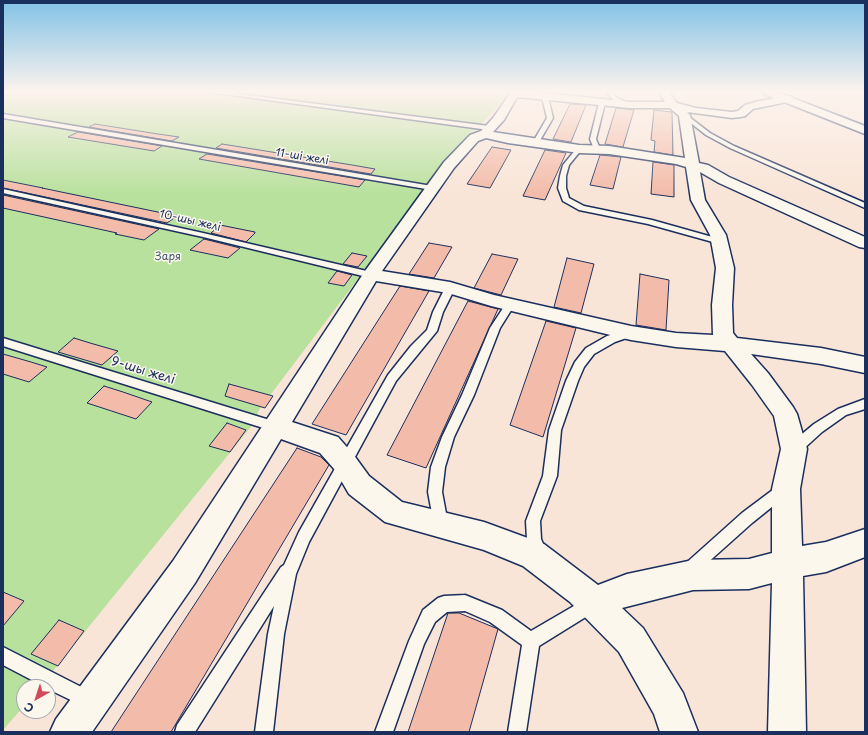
<!DOCTYPE html>
<meta charset="utf-8">
<style>
body{margin:0}
#map{position:relative;width:868px;height:735px;overflow:hidden;background:#f9e5d8;font-family:"Playpen Sans",sans-serif}
canvas{display:block}
.frame{position:absolute;inset:0;border:4px solid #1b2f5e;pointer-events:none}
.north{position:absolute;left:16px;top:679px;width:40px;height:40px;box-sizing:border-box;background:#fbf7ec;border:1px solid #a1a7b3;border-radius:50%;rotate:219deg;font-size:11px;font-weight:700;line-height:16px;text-align:center;color:#1b2f5e}
.north::after{content:'';display:block;margin:auto;width:14px;height:18px;background:#d1495b;clip-path:polygon(50% 0,100% 100%,50% 72%,0 100%)}
</style>
<div id="map">
<canvas width="868" height="735"></canvas>
<div class="frame"></div>
<div class="north">С</div>
</div>
<script>
const g = document.querySelector('canvas').getContext('2d');
g.lineJoin = 'round';
function paint(path, color) { g.fillStyle = color; g.fill(path, 'evenodd'); }
const poly = rows => new Path2D(rows.map(r => 'M' + r).join(''));
function trace(path, color, width, dash) { g.strokeStyle = color; g.lineWidth = width; g.lineCap = dash ? 'butt' : 'round'; g.setLineDash(dash || []); g.stroke(path); }
function drawText(font, color, halo, rows, align = 'center') {
  g.font = font + ' "Playpen Sans",sans-serif'; g.lineWidth = 3; g.setLineDash([]); g.textBaseline = 'middle'; g.strokeStyle = halo; g.fillStyle = color; for (const [text, x, y, turn = 0] of rows) {
    g.save(); g.translate(x, y); g.rotate((+turn || 0) * Math.PI / 180); g.textAlign = isNaN(turn) ? turn : align; if (halo) g.strokeText(text, 0, 0); g.fillText(text, 0, 0); g.restore();
  }
}
const green = poly([
 [3,92,511,92,476,130,471,132,428,186,259,410,254,423,40,687,24,687,24,706,3,730]
]);
const building = poly([
 [570,104,586,105,571,142,553,139,570,104],
 [616,108,634,110,623,147,605,144,616,108],
 [654,110,672,112,673,155,654,152,655,141,651,140,654,110],
 [95,124,158,134,179,137,172,141,89,127,95,124],
 [78,132,162,146,154,151,68,137,78,132],
 [222,144,352,165,375,169,371,174,216,148,222,144],
 [492,147,511,150,490,188,467,184,492,147],
 [545,150,566,153,545,200,523,196,545,150],
 [207,154,365,180,359,187,199,159,207,154],
 [600,155,621,157,613,189,590,185,600,155],
 [653,162,674,165,674,197,651,194,653,162],
 [3,180,43,188,42,188,177,216,167,223,3,188,3,180],
 [3,195,159,229,144,240,115,234,117,233,3,208,3,195],
 [220,225,255,232,255,233,246,242,211,233,220,225],
 [204,239,240,248,228,258,190,250,204,239],
 [429,243,452,247,434,278,409,274,429,243],
 [352,253,367,256,358,267,343,264,352,253],
 [492,254,518,259,501,295,474,288,492,254],
 [567,258,594,264,581,313,554,307,567,258],
 [337,271,352,275,344,286,328,283,337,271],
 [640,274,669,280,666,330,636,325,640,274],
 [400,286,429,291,346,435,312,424,400,286],
 [468,301,498,309,426,468,387,455,468,301],
 [546,321,576,328,543,437,510,425,546,321],
 [74,338,90,343,118,351,102,365,58,352,74,338],
 [3,354,31,362,47,367,29,382,3,374,3,354],
 [229,384,273,396,265,408,225,396,229,384],
 [104,386,123,392,152,402,136,419,87,403,104,386],
 [227,423,246,430,230,452,209,446,227,423],
 [297,448,321,457,329,465,171,732,111,732,297,448],
 [3,592,24,601,3,626,3,592],
 [448,613,459,613,498,629,469,732,408,732,448,613],
 [59,620,84,631,58,666,31,654,59,620]
]);
const service = poly([
 [209,92,223,92,489,126,492,128,489,130,209,92],
 [607,92,612,92,617,98,633,105,628,106,613,100,607,92],
 [545,95,548,97,553,118,539,142,536,144,533,142,547,118,542,97,545,95],
 [602,101,605,103,596,139,600,149,597,151,594,149,590,139,599,103,602,101],
 [684,113,710,133,734,146,865,203,865,208,730,148,706,135,682,116,681,115,684,113],
 [3,114,432,186,436,188,432,190,3,118,3,114],
 [577,148,582,149,569,165,566,176,566,188,569,198,584,206,652,220,723,240,724,242,720,244,648,224,579,210,563,201,558,188,560,176,563,165,577,148],
 [3,189,203,233,371,272,376,275,371,278,203,237,3,193,3,189],
 [450,285,455,288,443,312,437,331,396,381,309,542,296,574,284,634,273,732,255,732,268,634,274,606,195,732,175,732,177,725,281,567,284,565,299,532,388,375,411,346,427,330,433,312,445,288,450,285],
 [510,301,515,304,500,328,474,395,454,437,445,467,442,492,448,524,446,529,441,531,436,529,434,524,428,492,431,467,442,437,462,395,490,328,507,302,510,301],
 [631,329,636,333,635,335,615,342,594,354,584,367,578,381,561,430,557,476,540,521,541,539,547,553,545,558,540,560,535,558,527,540,526,521,543,476,549,430,566,381,575,362,586,348,607,336,631,329],
 [3,338,276,422,280,423,282,427,280,431,276,432,3,346,3,338],
 [865,399,865,409,846,415,822,432,799,453,794,454,789,453,788,449,789,445,814,424,838,409,865,399],
 [783,484,788,486,790,490,788,494,752,523,695,574,690,577,685,574,682,569,685,564,742,513,778,486,783,484],
 [465,595,502,610,531,631,591,596,597,598,599,604,597,610,539,646,526,732,508,732,522,645,490,622,465,611,447,612,435,622,424,644,393,732,375,732,409,641,423,610,438,598,444,596,465,595],
 [3,647,95,694,98,700,95,706,89,709,83,706,48,689,48,687,45,687,3,665,3,647]
]);
const minor = poly([
 [511,92,538,92,630,102,665,102,659,92,669,92,677,103,696,108,732,112,738,111,745,105,759,101,788,96,792,97,793,99,792,101,753,109,745,116,741,117,732,118,687,112,690,115,699,163,708,165,729,177,865,237,865,248,859,247,719,183,700,172,705,200,726,235,734,268,732,305,733,333,737,338,821,348,865,357,865,373,821,364,751,354,768,373,793,407,797,414,807,449,800,489,802,546,826,542,865,529,865,557,826,572,803,576,806,732,768,732,772,583,749,589,693,590,622,608,643,628,683,693,698,732,660,732,654,714,619,652,570,602,523,566,484,550,385,522,349,494,335,470,320,453,281,439,195,583,92,732,50,732,56,719,173,561,365,271,444,162,470,135,481,131,493,118,511,92],
 [517,97,630,108,670,108,679,116,685,158,609,146,579,145,493,132,504,120,517,97],
 [486,138,508,143,579,153,609,154,676,164,686,167,691,200,710,235,716,268,712,305,713,335,676,333,631,326,494,295,450,282,382,271,454,168,478,141,486,138],
 [376,281,448,293,491,306,631,340,676,347,725,351,752,385,774,416,781,449,772,489,772,553,749,559,693,560,627,574,598,585,544,544,484,522,402,502,369,476,353,454,338,437,292,422,376,281]
]);
const tertiary = poly([
 [763,92,777,92,865,126,865,134,764,94,763,92]
]);
const farStreetnames = [
 ["11-ші желі",302,157,9],
 ["10-шы желі",190,221,13]
];
const farParknames = [
 ["Заря",168,257]
];
const streetNames = [
 ["9-шы желі",143,371,17]
];
paint(green, '#b8e19d');
paint(building, '#f3bba9');
trace(building, '#1b2f5e', 1);
trace(service, '#1b2f5e', 3);
trace(minor, '#1b2f5e', 3);
trace(tertiary, '#1b2f5e', 3);
paint(service, '#fbf7ec');
paint(minor, '#fbf7ec');
paint(tertiary, '#fbf7ec');
const sky = g.createLinearGradient(0, 0, 0, 195);
sky.addColorStop(0, '#81c2e6');
sky.addColorStop(0.47, '#fcf3ed');
sky.addColorStop(1, '#fcf3ed00');
g.fillStyle = sky;
g.fillRect(0, 0, 868, 195);
drawText('11px', '#1b2f5e', '#fbf7ec', farStreetnames);
drawText('11px', '#425c6e', '#fbf7ec', farParknames);
drawText('13px', '#1b2f5e', '#fbf7ec', streetNames);
</script>
